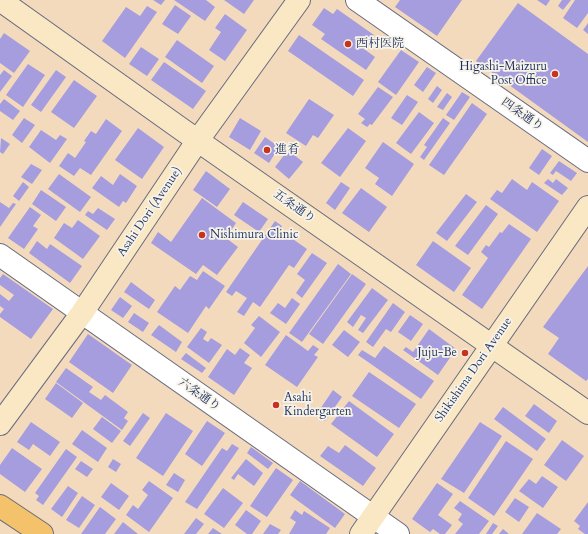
<!DOCTYPE html>
<meta charset="utf-8">
<style>
body{margin:0}
canvas{display:block;background:#f4dabd}
</style>
<canvas width="588" height="534"></canvas>
<script>
const g = document.querySelector('canvas').getContext('2d');
g.lineJoin = 'round';
function paint(path, color) { g.fillStyle = color; g.fill(path, 'evenodd'); }
const poly = rows => new Path2D(rows.map(r => 'M' + r).join(''));
function trace(path, color, width, dash) { g.strokeStyle = color; g.lineWidth = width; g.lineCap = dash ? 'butt' : 'round'; g.setLineDash(dash || []); g.stroke(path); }
function drawText(font, color, halo, rows, align = 'center') {
  g.font = font + ' Cardo,"Noto Serif JP",serif'; g.lineWidth = 3.5; g.setLineDash([]); g.textBaseline = 'middle'; g.strokeStyle = halo; g.fillStyle = color; for (const [text, x, y, turn = 0] of rows) {
    g.save(); g.translate(x, y); g.rotate((+turn || 0) * Math.PI / 180); g.textAlign = isNaN(turn) ? turn : align; if (halo) g.strokeText(text, 0, 0); g.fillText(text, 0, 0); g.restore();
  }
}
const building = poly([
 [153,0,165,0,161,5],
 [174,0,206,0,215,7,205,21],
 [224,0,254,0,244,14],
 [400,0,462,0,437,36,395,7],
 [537,0,550,0,546,6],
 [562,0,571,0,563,10,558,6],
 [575,0,588,0,588,13,577,28,563,18],
 [518,3,588,54,588,142,476,61],
 [175,5,191,16,178,34,162,24],
 [147,6,157,12,125,58,102,41,126,7,140,16],
 [324,8,333,14,337,9,374,35,364,49,375,57,366,70,321,39,325,34,312,25],
 [225,14,247,30,225,61,209,50,221,32,215,28],
 [588,23,588,34,583,30],
 [4,33,30,51,14,73,0,63,0,39],
 [299,35,364,80,353,96,288,51],
 [177,40,214,66,202,83,165,57],
 [141,47,159,59,147,76,129,64],
 [401,50,419,62,396,95,378,82],
 [164,62,206,91,193,109,151,80],
 [28,64,45,75,23,107,6,95],
 [427,67,436,73,423,92,414,85],
 [4,70,12,76,0,92,0,75],
 [56,70,66,77,41,112,31,105],
 [74,80,97,96,74,128,51,112],
 [437,86,442,90,433,103,428,99],
 [378,87,393,97,372,125,370,124,367,127,361,123,365,119,358,114],
 [462,92,470,97,454,120,446,115],
 [447,93,452,97,443,110,437,107],
 [407,95,418,102,402,125,391,118],
 [4,99,20,111,13,120,0,111,0,104],
 [309,99,334,115,318,138,313,135,306,146,286,133],
 [472,103,487,114,444,175,429,165],
 [419,112,434,123,411,154,396,143],
 [24,118,35,125,22,143,12,135],
 [240,118,261,131,250,150,229,137],
 [443,118,450,123,424,160,420,157,427,147,424,145],
 [106,119,122,131,91,175,80,168,74,176,59,166,68,153,75,158,86,142,84,141,91,131,96,134],
 [138,128,164,147,142,179,115,160],
 [348,128,366,141,340,177,321,163],
 [41,130,56,140,60,135,67,139,50,163,29,147],
 [265,137,279,147,269,163,254,153],
 [1,138,10,144,3,154,0,152],
 [383,142,414,164,392,196,375,184,379,178,365,168],
 [542,149,552,156,539,175,529,168],
 [288,150,303,162,289,179,275,167],
 [559,161,577,173,571,181,556,171,553,175,550,173],
 [31,164,42,170,32,184,21,177],
 [206,171,230,189,217,207,193,190],
 [59,174,91,197,80,212,48,189],
 [120,174,137,186,126,203,123,201,119,207,92,188,101,176,113,185],
 [512,179,527,190,532,182,559,201,537,232,490,199,497,190,502,193],
 [548,179,553,183,556,179,568,188,562,195,544,183],
 [23,182,29,187,19,201,13,196],
 [341,182,350,188,335,210,326,203],
 [361,188,387,207,369,232,342,213],
 [41,190,66,207,56,221,32,204],
 [466,194,477,202,447,241,436,233],
 [202,198,236,223,226,238,238,247,217,275,203,265,196,274,151,243,158,232,171,242],
 [0,202,9,208,13,203,16,204,0,227],
 [243,202,268,219,259,232,234,215],
 [486,205,498,214,468,255,455,246],
 [30,207,41,215,33,226,38,229,24,249,8,238],
 [98,208,115,219,107,230,85,215,88,211,93,214],
 [78,220,100,236,83,259,54,238,64,223,72,228],
 [275,221,282,226,280,230,307,249,294,268,289,265,260,307,253,302,244,316,237,312,247,298,236,291,232,296,226,292],
 [509,224,531,239,482,309,462,295,488,258,481,252,486,245,489,247,500,232,502,233],
 [37,241,47,249,50,244,82,266,70,283,29,253],
 [433,241,471,268,454,292,416,265],
 [312,253,327,263,302,298,296,293,305,280,297,274],
 [338,264,351,274,302,342,289,333],
 [588,266,588,379,586,381,548,354,559,338,543,327],
 [203,271,225,286,209,309,206,306,188,333,157,312,175,286,180,290,190,276,197,280],
 [3,274,53,309,31,339,0,317,0,314,4,309,0,306,0,294,9,301,14,295,0,285,0,278],
 [352,274,366,284,323,344,309,334],
 [131,282,155,300,149,309,124,292],
 [372,288,388,300,363,333,358,330,366,318,361,315,353,327,347,322],
 [120,297,132,306,123,318,111,310],
 [292,298,300,304,286,324,270,313,278,303,285,308],
 [393,303,405,312,391,332,386,329,373,347,366,342],
 [134,313,149,323,143,332,128,322],
 [410,315,423,324,411,341,398,332],
 [259,316,280,332,261,357,244,343,255,328,251,325],
 [159,325,182,342,176,352,151,335],
 [201,328,207,332,203,339,208,342,211,338,222,345,209,363,187,347],
 [429,329,456,349,438,375,403,350,406,347,413,352],
 [344,330,360,342,348,357,332,345],
 [88,334,132,365,113,393,69,362],
 [286,335,308,351,313,345,319,349,314,355,318,357,297,387,265,365],
 [384,346,434,381,421,399,358,355,362,350,375,358],
 [240,348,250,355,244,363,252,368,234,395,208,377,227,349,235,355],
 [186,353,206,368,202,373,181,359],
 [66,368,93,387,89,392,101,400,105,395,128,412,124,418,128,421,122,430,56,382],
 [369,372,416,404,399,428,352,396],
 [56,383,83,403,72,418,45,399],
 [333,390,342,397,325,421,316,415],
 [349,401,394,434,377,457,331,424],
 [534,404,557,421,549,433,525,416],
 [503,407,546,439,537,451,494,419],
 [143,413,150,418,130,446,123,441],
 [166,413,193,431,163,476,136,458],
 [102,417,121,431,112,443,93,429],
 [207,421,225,433,202,466,185,454],
 [31,422,60,442,50,456,33,444,29,450,17,442],
 [480,422,502,436,464,493,441,479],
 [82,430,107,448,98,462,72,444],
 [562,440,584,456,566,481,544,465],
 [506,441,533,459,494,516,468,498],
 [232,444,239,448,197,509,185,502,222,448,227,451],
 [345,445,376,468,363,486,320,456,328,446,339,453],
 [251,447,273,463,268,469,247,453],
 [12,448,42,469,25,492,0,474,0,465],
 [66,449,77,457,43,505,36,500,39,496,35,493],
 [113,459,121,464,116,472,108,467],
 [246,459,263,473,254,486,238,474,234,480,231,478],
 [81,461,93,469,87,477,75,469],
 [276,468,293,480,267,517,250,506],
 [174,473,185,480,178,492,166,485],
 [542,476,558,487,543,508,519,491,529,479,536,484],
 [149,481,173,498,149,532,126,515,133,505,138,509,148,495,142,490],
 [300,481,345,514,335,528,290,495],
 [111,483,129,496,119,510,101,497],
 [437,483,453,494,438,515,452,525,445,534,440,534,433,529,430,532,412,519],
 [68,486,78,493,62,517,51,509],
 [223,488,243,503,224,528,204,514],
 [82,496,95,505,79,528,66,520],
 [515,498,529,507,519,522,505,512],
 [460,501,489,521,479,534,455,534,463,524,458,520,462,514,454,508],
 [588,502,588,534,585,534,578,529,580,526,574,521],
 [100,507,116,519,105,534,81,534],
 [246,510,261,521,252,534,247,534,235,525],
 [295,510,302,515,304,511,330,528,326,534,289,534,296,522,290,518],
 [537,513,561,529,557,534,522,534],
 [196,518,204,524,196,534,184,534],
 [123,522,138,534,114,534],
 [493,523,498,526,492,534,486,534],
 [270,524,281,530,278,534,263,534],
 [213,528,222,534,208,534],
 [503,529,509,534,499,534]
]);
const street = poly([
 [357,0,588,161],
 [0,255,398,534]
]);
const secondary = poly([
 [0,0,184,131,588,413],
 [0,424,82,313,198,140,299,0],
 [361,534,588,207]
]);
const primary = poly([
 [0,506,42,534]
]);
const markers = [
 [348,44,4,"#c8321e"],
 [555,74,4,"#c8321e"],
 [267,150,4,"#c8321e"],
 [202,235,4,"#c8321e"],
 [465,353,4,"#c8321e"],
 [276,405,4,"#c8321e"]
];
const poiNames = [
 ["西村医院",356,44],
 ["Higashi-Maizuru",547,67,"right"],
 ["Post Office",547,81,"right"],
 ["進肴",275,150],
 ["Nishimura Clinic",210,235],
 ["Juju-Be",457,353,"right"],
 ["Asahi",284,398],
 ["Kindergarten",284,412]
];
const streetNames = [
 ["四条通り",522,115,35],
 ["五条通り",294,207,35],
 ["Asahi Dori (Avenue)",150,212,-56],
 ["Shikishima Dori Avenue",474,370,-55],
 ["六条通り",199,395,35]
];
paint(building, '#a59ddd');
trace(street, '#676b7f', 24);
trace(secondary, '#676b7f', 24);
trace(primary, '#676b7f', 24);
trace(street, '#fff', 22);
trace(secondary, '#fae7c3', 22);
trace(primary, '#f3c26a', 22);
for (const [x, y, r, color] of markers) { const dot = new Path2D(); dot.arc(x, y, r, 0, 2 * Math.PI); g.fillStyle = color; g.fill(dot); trace(dot, '#f7f3e8', 1.5); }
drawText('12px', '#1b2f5e', '#f7f3e8', poiNames, 'left');
drawText('12px', '#1b2f5e', '#f7f3e8', streetNames);
</script>
